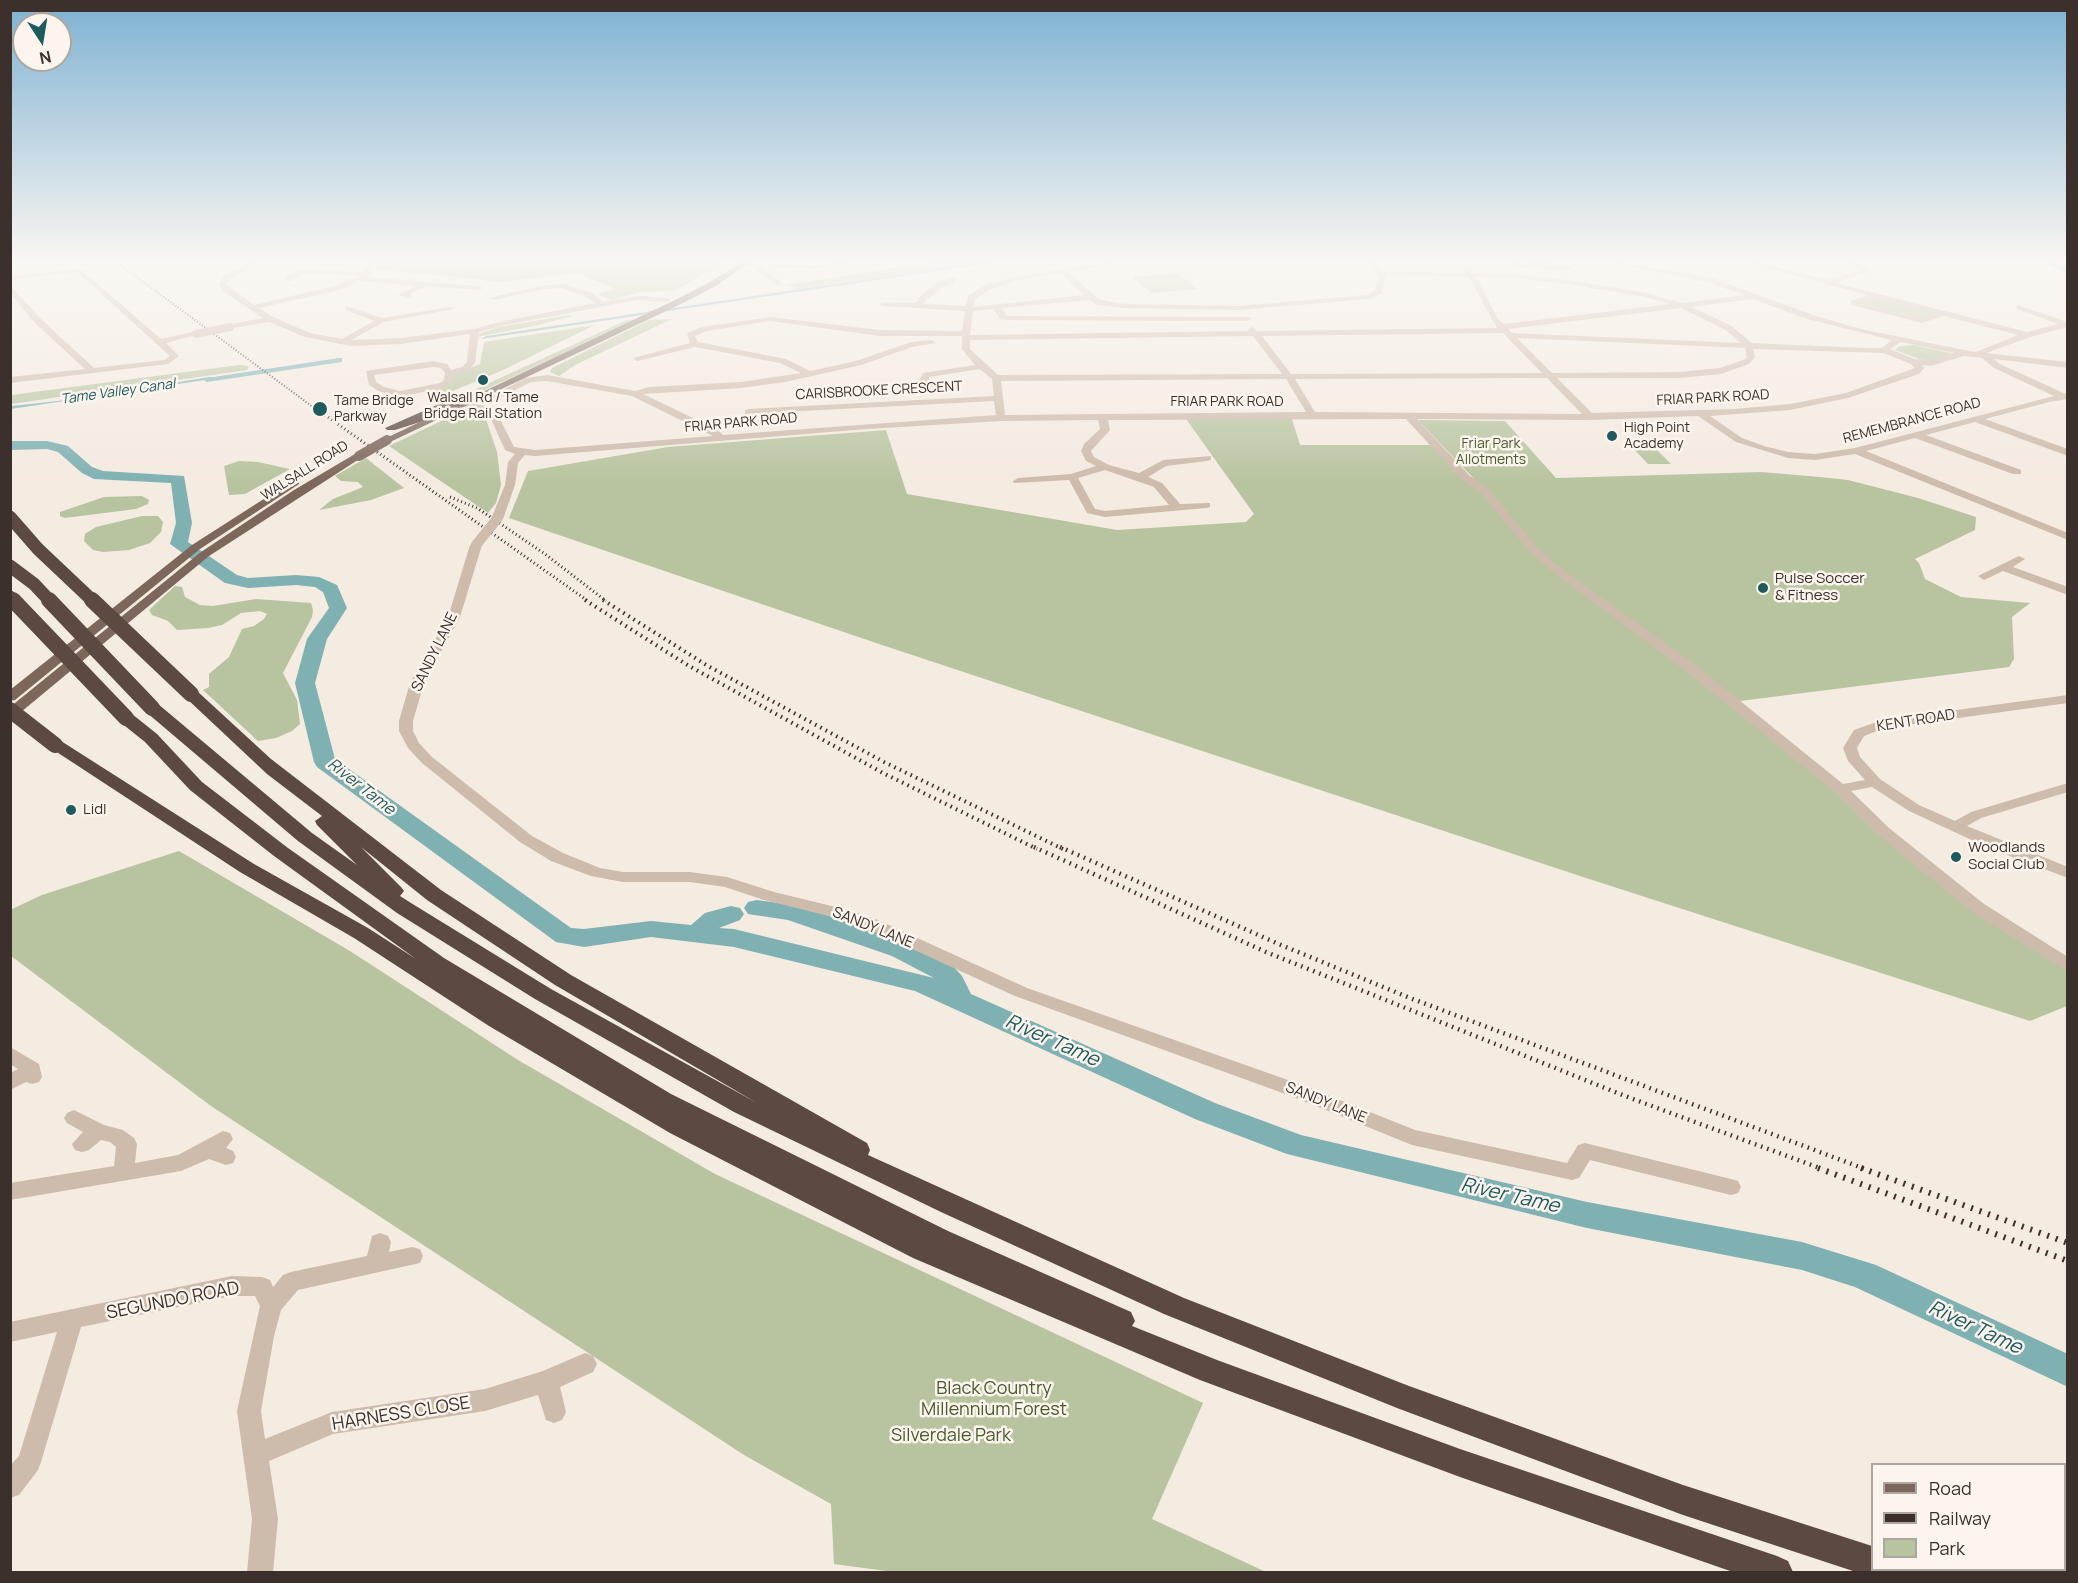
<!DOCTYPE html>
<style>
body{margin:0}
#map{position:relative;width:2078px;height:1583px;overflow:hidden;background:#f4ebe1;font-family:Manrope,sans-serif}
canvas{display:block}
.frame{position:absolute;inset:0;border:12px solid #3b302b;pointer-events:none}
.legend{position:absolute;left:1871px;top:1463px;width:195px;height:108px;box-sizing:border-box;background:#fbf5ee;border:2px solid #aea6a0;margin:0;padding:8px 10px;list-style:none;font-size:18px;color:#3b302b}
.legend li{display:flex;align-items:center;gap:12px;height:30px}
.legend b{width:30px;border:2px solid #aea6a0}
.north{position:absolute;left:12px;top:12px;width:60px;height:60px;box-sizing:border-box;background:#fbf5ee;border:2px solid #aea6a0;border-radius:50%;rotate:168deg;font-size:16px;font-weight:700;line-height:24px;text-align:center;color:#3b302b}
.north::after{content:'';display:block;margin:auto;width:21px;height:27px;background:#1f5a5e;clip-path:polygon(50% 0,100% 100%,50% 72%,0 100%)}
</style>
<div id="map">
<canvas width="2078" height="1583"></canvas>
<div class="frame"></div>
<ul class="legend">
<li><b style="height:8px;background:#7d675c"></b>Road</li>
<li><b style="height:8px;background:#3b302b"></b>Railway</li>
<li><b style="height:16px;background:#b8c4a0"></b>Park</li>
</ul>
<div class="north">N</div>
</div>
<script>
const g = document.querySelector('canvas').getContext('2d');
g.lineJoin = 'round';
function paint(path, color) { g.fillStyle = color; g.fill(path, 'evenodd'); }
const poly = rows => new Path2D(rows.map(r => 'M' + r).join(''));
function trace(path, color, width, dash) { g.strokeStyle = color; g.lineWidth = width; g.lineCap = dash ? 'butt' : 'round'; g.setLineDash(dash || []); g.stroke(path); }
function drawText(font, color, halo, rows, align = 'center') {
  g.font = font + ' Manrope,sans-serif'; g.lineWidth = 5; g.setLineDash([]); g.textBaseline = 'middle'; g.strokeStyle = halo; g.fillStyle = color; for (const [text, x, y, turn = 0] of rows) {
    g.save(); g.translate(x, y); g.rotate((+turn || 0) * Math.PI / 180); g.textAlign = isNaN(turn) ? turn : align; if (halo) g.strokeText(text, 0, 0); g.fillText(text, 0, 0); g.restore();
  }
}
const green = poly([
 [376,261,727,261,674,291,641,292,611,300,597,294,615,289,578,273,502,282,375,269],
 [935,261,987,261,797,289,788,285],
 [1504,261,1527,264,1529,261,1547,261,1572,267,1572,269,1558,270,1509,267],
 [1178,273,1197,289,1151,293,1132,277],
 [1875,297,1938,314,1922,320,1856,302],
 [569,315,573,316,534,326,477,337,478,334,499,327],
 [637,319,482,391,467,397,465,394,627,320],
 [672,319,575,365,559,376,550,372,552,368,649,320],
 [595,325,501,371,443,395,424,392,443,386,452,375,480,364,484,342],
 [1913,345,1950,353,1951,354,1932,361,1919,359,1895,350,1900,346],
 [239,365,249,366,247,370,11,404,11,395],
 [462,411,479,412,486,419,497,452,501,485,496,503,488,513,389,446],
 [1186,419,1292,419,1300,445,1432,445,1481,492,1530,548,2067,971,2067,1006,2030,1021,1583,877,879,644,509,518,528,471,668,447,886,430,907,494,1117,530,1246,522,1254,514],
 [1418,420,1505,421,1556,478,1762,472,1820,477,1848,480,1918,498,1976,517,1975,530,1915,559,1919,563,1925,579,1961,597,2030,603,2012,617,2014,659,2009,667,1740,701,1556,567,1534,547,1476,481],
 [1654,446,1654,447,1671,464,1648,464,1632,447],
 [366,458,404,488,371,500,319,510,333,499,363,487,358,482,341,481,335,476],
 [239,461,258,462,290,469,245,494,229,495,224,466],
 [142,496,149,500,148,504,136,509,65,518,60,516,60,512,104,497],
 [142,516,158,516,163,522,161,532,150,543,129,550,103,552,93,550,84,541,85,534,96,527],
 [175,586,182,587,185,597,200,605,213,606,256,599,311,603,313,610,312,617,283,673,297,700,300,724,292,731,276,738,258,741,203,690,209,687,209,674,229,657,242,629,254,626,264,619,267,614,260,611,241,613,222,625,208,628,177,630,168,621,152,615,149,610],
 [179,851,350,951,518,1060,715,1174,1203,1403,1152,1519,1266,1572,894,1572,834,1564,831,1504,744,1455,211,1106,11,956,10,910,42,895]
]);
const water = poly([
 [987,261,1005,261,481,339,486,336],
 [209,377,225,377,11,409,11,406,67,400]
]);
const canal = poly([
 [339,358,342,358,342,362,207,382,203,380,207,378,339,358]
]);
const river = poly([
 [2041,261,2055,261,2068,267,2068,274,2041,261],
 [10,441,47,441,68,446,92,467,103,471,184,476,192,523,188,542,237,575,248,578,296,575,319,577,337,585,347,608,327,639,315,683,335,759,571,928,584,929,651,921,691,925,705,913,731,906,740,908,744,914,740,920,719,928,734,929,934,978,892,956,788,920,748,914,744,908,748,902,757,900,800,906,910,944,952,965,962,976,971,994,1215,1103,1301,1135,1587,1202,1802,1242,1876,1265,2068,1354,2068,1387,1855,1287,1802,1270,1587,1228,1287,1154,1195,1119,915,991,734,947,651,937,584,947,556,942,317,767,314,762,295,683,307,639,329,608,323,592,315,587,296,585,248,588,225,583,170,544,176,523,171,483,94,479,82,473,58,452,47,449,10,450,10,441]
]);
const minor = poly([
 [252,261,263,261,230,279,227,285,254,305,338,285,358,276,303,273,292,281,286,281,286,277,298,269,364,272,368,261,376,261,371,274,366,277,479,286,483,288,479,290,427,286,410,294,413,296,409,298,398,295,416,286,359,281,344,289,259,308,273,317,310,333,342,339,374,321,346,310,346,306,382,318,450,307,454,309,384,322,351,340,401,338,474,329,499,322,595,303,587,297,561,288,545,289,493,300,489,298,545,285,565,284,593,293,603,302,637,296,667,298,671,300,667,302,637,300,500,326,479,332,475,363,468,371,453,375,453,381,446,387,400,397,378,391,369,385,366,371,433,361,447,364,451,370,462,367,467,362,470,334,401,344,351,346,305,337,269,322,227,329,227,325,263,318,223,291,219,285,224,276,252,261],
 [433,367,441,368,445,373,444,380,440,383,400,391,384,387,376,382,374,375,433,367],
 [843,261,865,261,815,269,761,267,781,282,782,284,778,286,751,267,729,264,733,262,815,265,843,261],
 [1111,261,1130,261,1069,272,1098,299,1124,304,1239,306,1367,295,1375,291,1379,276,1367,261,1375,261,1383,271,1466,273,1460,261,1468,261,1474,273,1515,274,1575,281,1646,293,1682,303,1744,295,1707,282,1601,261,1618,261,1712,278,1813,315,1861,329,1964,350,1976,352,2018,335,1944,316,1922,323,1851,305,1851,301,1867,295,1740,261,1753,261,1827,280,1861,270,1840,261,1853,261,1861,263,1871,271,1836,283,2027,332,2058,324,2017,309,2017,305,2068,322,2068,327,2030,337,1986,353,2068,362,2068,368,1994,359,2000,364,2068,395,2068,399,2049,402,1985,419,2068,449,2068,456,1975,422,1926,435,2021,470,2021,474,2013,474,1915,438,1866,451,2068,533,2068,540,1855,454,1815,460,1788,458,1736,442,1698,416,1590,420,1417,419,1470,476,1489,489,1536,546,1558,566,1697,666,1843,784,1865,780,1848,761,1843,748,1854,730,1882,720,2068,695,2068,703,1885,728,1864,736,1857,748,1860,757,1880,779,1919,805,1955,821,1971,812,2068,783,2068,792,1981,818,1967,826,2068,867,2068,878,1991,849,1909,811,1872,787,1851,791,1889,828,1984,904,2068,957,2068,972,1972,912,1877,834,1835,792,1687,672,1550,570,1528,550,1481,493,1462,480,1406,419,1108,420,1110,430,1091,451,1094,457,1109,465,1139,473,1163,460,1211,456,1211,460,1207,461,1166,466,1148,477,1162,483,1180,504,1210,503,1210,507,1206,508,1105,517,1087,513,1069,480,1014,483,1013,481,1018,478,1071,474,1096,466,1086,461,1081,451,1084,444,1100,429,1098,420,1001,421,867,429,535,456,525,455,518,463,515,485,503,519,497,522,491,519,505,485,508,462,515,454,505,450,490,417,480,410,459,405,459,401,486,406,497,413,514,447,535,450,713,436,632,396,547,381,531,382,490,403,482,401,526,378,547,375,635,391,649,387,741,382,801,373,780,363,695,347,637,361,633,358,690,343,687,333,702,327,770,317,880,330,962,331,965,311,883,306,879,304,883,302,916,303,918,298,937,283,952,278,955,278,955,282,943,287,925,301,924,304,966,306,968,296,985,285,1018,276,1111,261],
 [1061,273,1084,295,973,307,975,299,991,289,1019,280,1061,273],
 [1386,275,1469,277,1497,328,1258,331,1252,327,1248,329,1249,331,970,335,973,311,994,309,1000,319,1006,320,1247,321,1251,319,1250,317,1007,316,1002,308,1089,300,1097,305,1124,308,1239,310,1369,299,1381,294,1386,275],
 [1476,277,1515,278,1575,285,1645,297,1670,304,1504,324,1498,319,1476,277],
 [1875,298,1936,314,1922,318,1862,303,1875,298],
 [1753,299,1807,319,1892,340,1882,348,1863,348,1752,343,1730,325,1691,307,1753,299],
 [1681,308,1724,329,1741,343,1512,333,1508,329,1681,308],
 [770,321,880,336,962,336,962,349,975,365,923,373,919,381,906,381,901,384,906,387,920,386,925,390,930,387,929,377,980,369,992,379,994,396,748,409,745,410,745,414,994,401,996,415,723,435,718,430,643,394,741,388,785,382,861,365,912,347,936,343,932,340,911,342,856,361,810,371,786,359,698,342,695,336,707,331,770,321],
 [1503,333,1542,373,1291,374,1262,336,1503,333],
 [1253,336,1282,374,998,375,970,349,970,340,1253,336],
 [1517,338,1745,348,1747,357,1743,360,1720,368,1679,372,1552,373,1517,338],
 [1901,342,1954,353,1931,360,1915,359,1890,349,1901,342],
 [1753,349,1883,353,1911,364,1915,368,1846,393,1790,404,1734,409,1592,413,1557,378,1679,378,1721,374,1749,364,1755,357,1753,349],
 [1964,356,1982,358,1994,368,2054,396,1855,448,1815,454,1788,452,1764,446,1742,438,1710,416,1790,410,1848,398,1919,374,1924,368,1922,365,1931,366,1964,356],
 [1547,378,1582,414,1315,412,1295,379,1547,378],
 [1286,379,1306,412,1005,415,1001,381,1286,379],
 [1105,470,1154,487,1169,505,1105,511,1095,509,1078,478,1105,470],
 [79,268,161,339,196,331,200,334,166,343,179,356,168,364,10,383,10,377,85,369,35,323,10,293,10,285,41,319,94,368,164,360,170,356,77,272,10,280,10,276,79,268],
 [476,542,482,545,460,617,424,683,413,721,413,731,419,743,432,757,532,836,563,853,600,868,623,872,690,872,727,877,774,892,848,910,878,920,1027,988,1305,1086,1415,1130,1567,1163,1578,1145,1585,1143,1731,1179,1738,1181,1741,1187,1738,1193,1731,1195,1590,1160,1579,1178,1572,1180,1412,1145,1291,1096,1015,996,866,928,837,918,764,900,725,887,690,882,623,882,591,876,551,861,520,842,422,763,408,748,399,731,399,721,410,683,448,617,470,545,476,542],
 [2019,556,2025,559,2013,567,2068,587,2068,595,2003,571,1984,580,1978,576,2019,556],
 [10,1047,39,1064,42,1077,39,1082,32,1084,26,1082,10,1090,10,1073,18,1069,10,1064,10,1047],
 [74,1110,104,1125,123,1130,134,1138,137,1144,135,1163,178,1155,223,1131,230,1133,233,1139,226,1148,233,1151,236,1157,233,1163,226,1165,209,1159,181,1171,10,1200,10,1183,114,1166,116,1147,110,1142,101,1140,89,1150,82,1152,75,1150,72,1144,83,1132,67,1123,64,1118,67,1113,74,1110],
 [380,1233,388,1236,391,1242,389,1252,412,1247,420,1249,423,1256,420,1263,298,1290,281,1310,274,1336,261,1411,265,1439,332,1412,485,1389,543,1371,585,1353,593,1356,597,1364,593,1372,560,1387,566,1412,562,1420,554,1423,546,1420,538,1395,485,1411,333,1434,269,1461,278,1519,273,1572,247,1572,252,1519,237,1411,260,1306,255,1296,232,1296,81,1327,41,1462,38,1470,19,1495,10,1498,10,1466,19,1456,57,1332,10,1342,10,1322,232,1276,262,1277,270,1280,273,1287,283,1275,291,1272,367,1256,372,1236,380,1233]
]);
const major = poly([
 [743,261,752,261,716,286,683,303,390,442,382,440,677,299,710,282,743,261],
 [355,454,364,456,209,556,15,717,10,718,10,707,201,552,294,490,355,454],
 [295,479,299,480,299,484,200,549,15,700,10,701,10,690,192,545,295,479]
]);
const highway = poly([
 [462,400,466,401,466,405,444,410,420,422,395,430,387,430,385,428,437,405,462,400],
 [191,689,197,691,271,759,441,890,571,975,867,1143,870,1150,868,1155,1184,1298,1409,1386,1683,1485,1872,1546,1872,1570,1918,1570,1919,1572,1856,1572,1683,1515,1397,1408,1164,1314,941,1212,734,1112,535,999,397,913,298,841,146,712,144,708,146,704,158,704,312,833,357,865,317,825,315,821,322,816,267,774,185,697,183,694,185,691,191,689],
 [361,847,427,900,555,985,757,1103,551,989,411,903,400,896,404,891,401,887,361,847],
 [126,713,132,714,157,734,202,782,288,848,444,958,671,1094,948,1231,1131,1312,1135,1321,1132,1326,1217,1360,1460,1449,1777,1556,1788,1561,1793,1572,1733,1572,1460,1477,1200,1380,913,1258,670,1133,489,1026,354,938,240,872,46,745,49,741,61,741,254,864,368,928,416,959,274,856,190,790,145,742,120,722,118,718,120,714,126,713]
]);
const railFar4 = poly([
 [115,261,317,410]
]);
const railFar3 = poly([
 [315,408,588,601],
 [450,497,477,508,545,554,606,601]
]);
const railFar2 = poly([
 [585,600,689,666,883,773,1037,849],
 [603,600,708,666,884,762,1063,849]
]);
const railFar1 = poly([
 [1034,847,1266,952,1625,1096,1822,1169],
 [1060,847,1281,945,1410,998,1865,1169]
]);
const rail = poly([
 [1818,1168,2068,1261],
 [1861,1168,2068,1243]
]);
const minorBridgeFar1 = poly([
 [196,334,230,327]
]);
const minorBridge = poly([
 [476,545,497,519]
]);
const majorBridge = poly([
 [359,456,387,440]
]);
const highwayBridgeFar1 = poly([
 [10,517,38,549,93,601],
 [10,566,34,584,50,601],
 [10,597,14,601]
]);
const highwayBridge = poly([
 [13,600,126,718],
 [49,600,152,708],
 [92,600,191,694],
 [10,710,55,745]
]);
const markers = [
 [483,380,6,"#1f5a5e"],
 [320,409,8,"#1f5a5e"],
 [1612,436,6,"#1f5a5e"],
 [1763,588,6,"#1f5a5e"],
 [71,810,6,"#1f5a5e"],
 [1956,857,6,"#1f5a5e"]
];
const farStreetnames = [
 ["CARISBROOKE CRESCENT",879,391,-3],
 ["FRIAR PARK ROAD",1713,398,-3],
 ["FRIAR PARK ROAD",1227,402],
 ["REMEMBRANCE ROAD",1912,421,-15],
 ["FRIAR PARK ROAD",741,423,-5],
 ["WALSALL ROAD",305,471,-32]
];
const farWaternames = [
 ["Tame Valley Canal",118,392,-8]
];
const farPoinames = [
 ["Walsall Rd / Tame",483,398,"center"],
 ["Bridge Rail Station",483,414,"center"],
 ["Tame Bridge",334,401],
 ["Parkway",334,417],
 ["High Point",1624,428],
 ["Academy",1624,444]
];
const farParknames = [
 ["Friar Park",1491,444],
 ["Allotments",1491,460]
];
const poiNames = [
 ["Pulse Soccer",1775,579],
 ["& Fitness",1775,596],
 ["Lidl",83,810],
 ["Woodlands",1968,848],
 ["Social Club",1968,865]
];
const streetNames = [
 ["SANDY LANE",435,652,-64],
 ["KENT ROAD",1916,721,-9],
 ["SANDY LANE",873,928,22],
 ["SANDY LANE",1326,1103,22]
];
const waterNames = [
 ["River Tame",361,787,38]
];
const nearStreetnames = [
 ["SEGUNDO ROAD",173,1301,-11],
 ["HARNESS CLOSE",401,1414,-9]
];
const nearParknames = [
 ["Black Country",994,1389],
 ["Millennium Forest",994,1410],
 ["Silverdale Park",951,1436]
];
const nearWaternames = [
 ["River Tame",1052,1041,24],
 ["River Tame",1510,1196,13],
 ["River Tame",1975,1328,25]
];
paint(green, '#b8c4a0');
paint(water, '#7fb0b2');
paint(canal, '#7fb0b2');
paint(river, '#7fb0b2');
paint(minor, '#cdbbac');
paint(major, '#7d675c');
paint(highway, '#5c4a42');
trace(railFar4, '#3b302b', 2, [1, 2]);
trace(railFar3, '#3b302b', 3, [1, 3]);
trace(railFar2, '#3b302b', 4, [1.5, 4.5]);
trace(railFar1, '#3b302b', 4.5, [1.5, 5]);
trace(rail, '#3b302b', 6, [2, 7]);
trace(minorBridgeFar1, '#cdbbac', 8);
trace(minorBridge, '#cdbbac', 10);
trace(majorBridge, '#7d675c', 10);
trace(highwayBridgeFar1, '#5c4a42', 13);
trace(highwayBridge, '#5c4a42', 16);
const sky = g.createLinearGradient(0, 0, 0, 483);
sky.addColorStop(0, '#7eb2d2');
sky.addColorStop(0.54, '#faf6f2');
sky.addColorStop(1, '#faf6f200');
g.fillStyle = sky;
g.fillRect(0, 0, 2078, 483);
for (const [x, y, r, color] of markers) { const dot = new Path2D(); dot.arc(x, y, r, 0, 2 * Math.PI); g.fillStyle = color; g.fill(dot); trace(dot, '#fbf5ee', 2); }
drawText('14px', '#3b302b', '#fbf5ee', farStreetnames);
drawText('italic 14px', '#1f5a5e', '#fbf5ee', farWaternames);
drawText('14px', '#3b302b', '#fbf5ee', farPoinames, 'left');
drawText('14px', '#4a5a2e', '#fbf5ee', farParknames);
drawText('15px', '#3b302b', '#fbf5ee', poiNames, 'left');
drawText('15px', '#3b302b', '#fbf5ee', streetNames);
drawText('italic 16px', '#1f5a5e', '#fbf5ee', waterNames);
drawText('18px', '#3b302b', '#fbf5ee', nearStreetnames);
drawText('18px', '#4a5a2e', '#fbf5ee', nearParknames);
drawText('italic 20px', '#1f5a5e', '#fbf5ee', nearWaternames);
</script>
